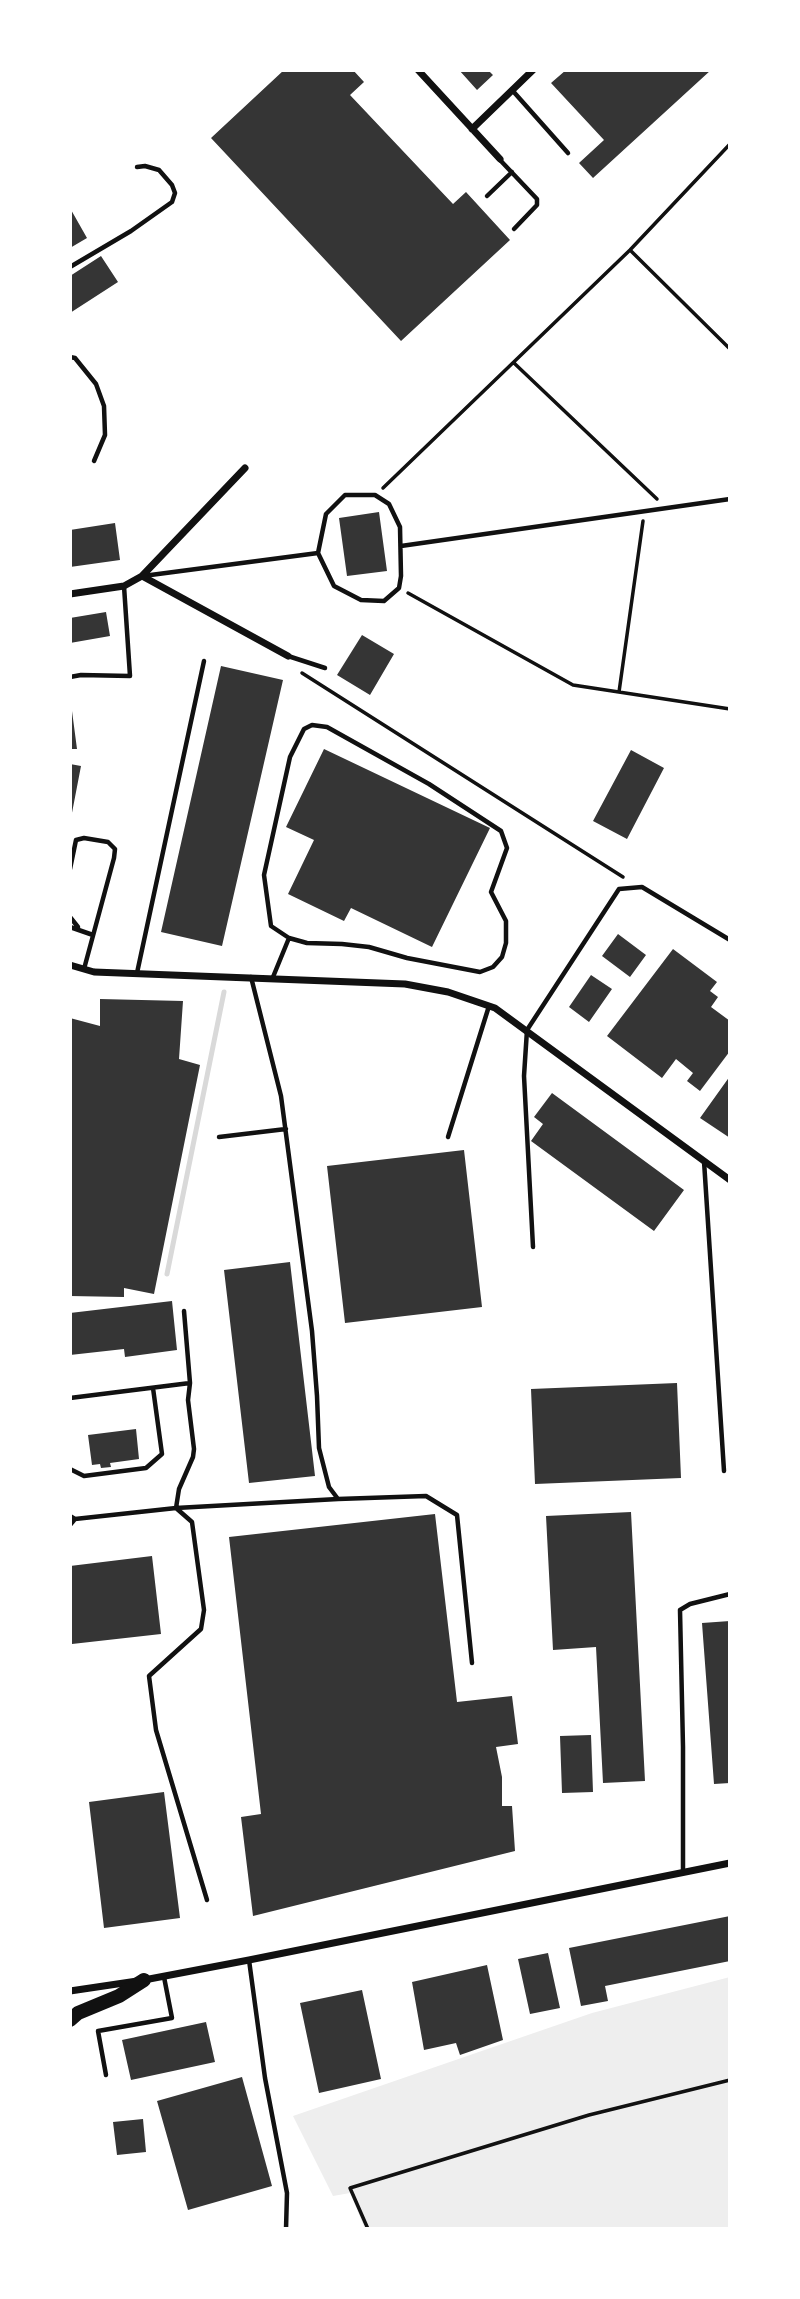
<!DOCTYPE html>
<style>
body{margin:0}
#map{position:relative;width:800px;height:2299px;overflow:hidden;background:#fff;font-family:Quicksand,sans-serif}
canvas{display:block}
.frame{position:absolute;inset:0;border:72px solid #fff;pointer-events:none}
</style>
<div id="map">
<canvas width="800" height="2299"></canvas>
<div class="frame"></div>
</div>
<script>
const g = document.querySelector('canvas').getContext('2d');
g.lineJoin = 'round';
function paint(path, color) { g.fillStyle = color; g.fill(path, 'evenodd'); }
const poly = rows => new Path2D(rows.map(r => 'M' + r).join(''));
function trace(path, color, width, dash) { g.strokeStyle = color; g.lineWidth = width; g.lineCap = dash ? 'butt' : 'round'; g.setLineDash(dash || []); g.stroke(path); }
const green = poly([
 [730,1977,730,2229,365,2229,350,2193,333,2196,293,2116,592,2013]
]);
const stream = poly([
 [167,1274,224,992]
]);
const building = poly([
 [284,70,353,70,364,82,350,95,453,204,466,192,510,240,401,341,211,138],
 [459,70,488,70,493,75,477,90],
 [566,70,711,70,593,178,579,163,604,140,551,83],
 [70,208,87,238,70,248],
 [101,256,118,282,70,313,70,276],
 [379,512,387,571,347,576,339,518],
 [115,523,120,560,70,567,70,530],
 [106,612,110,636,70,643,70,618],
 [362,635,394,654,370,695,337,675],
 [221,666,283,680,222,946,161,932],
 [70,711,72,711,77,749,70,749],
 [324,749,490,828,432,947,351,908,344,921,288,894,314,840,286,827],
 [631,750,664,768,627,839,593,821],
 [70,764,81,766,71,818,70,818],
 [618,934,646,955,630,977,602,956],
 [673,949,717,982,710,991,718,997,711,1007,730,1021,730,1051,700,1091,687,1081,693,1073,676,1059,662,1078,607,1036],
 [591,975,612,989,589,1022,569,1007],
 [100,999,183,1001,179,1059,200,1065,154,1294,124,1288,124,1297,70,1296,70,1018,100,1026],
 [730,1076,730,1138,700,1118],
 [552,1093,684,1190,654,1231,531,1141,543,1124,534,1117],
 [464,1150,482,1307,345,1323,327,1166],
 [290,1262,315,1476,249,1483,224,1270],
 [172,1301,177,1350,125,1357,124,1349,70,1355,70,1313],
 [677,1383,681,1478,535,1484,531,1389],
 [136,1429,139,1459,110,1463,111,1467,101,1468,100,1464,92,1465,88,1435],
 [631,1512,645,1781,603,1783,596,1647,553,1650,546,1516],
 [435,1514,457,1702,512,1696,518,1744,496,1747,502,1777,502,1806,512,1806,515,1851,253,1916,241,1817,261,1814,229,1537],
 [152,1556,161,1634,72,1644,70,1623,70,1566],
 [730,1621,730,1783,714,1784,702,1623],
 [591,1735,593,1792,562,1793,560,1736],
 [164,1792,180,1918,104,1928,89,1802],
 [730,1916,730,1961,605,1986,608,2001,581,2006,569,1948],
 [548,1953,560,2008,530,2014,518,1959],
 [487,1965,503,2040,460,2055,456,2043,424,2050,412,1982],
 [362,1990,381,2079,319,2093,300,2003],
 [206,2022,215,2062,131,2080,122,2040],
 [242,2077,272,2186,188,2210,157,2101],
 [143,2119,146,2152,117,2155,113,2122]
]);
const path = poly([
 [630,250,730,349],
 [514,363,657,499],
 [383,488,630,250,730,144],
 [408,593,573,685,730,709],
 [302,673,623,877],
 [619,692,643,521],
 [368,2229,350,2188,589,2115,730,2080]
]);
const service = poly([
 [512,90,568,153],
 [500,160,537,199,537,205,514,229],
 [487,196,512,172],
 [70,267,131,231,172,202,175,193,172,185,159,170,145,166,137,167],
 [70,357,75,358,96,384,104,406,105,435,94,461],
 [401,546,730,499],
 [143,576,318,553,326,514,345,495,375,495,389,504,400,527,401,576,399,588,384,601,361,600,334,586,318,553],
 [288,656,325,668],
 [70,677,81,675,130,676,124,586],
 [70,869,76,840,84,838,108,842,115,849,114,858,84,969],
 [70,917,78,927],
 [70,927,93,935],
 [137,973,204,661],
 [251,977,281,1096,312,1331,317,1396,319,1448,329,1487,338,1499,426,1496,457,1515,472,1663],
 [273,977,289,938,271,926,264,875,290,757,304,729,312,725,327,727,429,784,501,831,507,848,491,892,506,921,506,943,502,957,493,967,480,972,407,958,369,947,342,944,307,943,289,938],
 [219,1137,286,1129],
 [448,1137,489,1006],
 [704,1161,724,1471],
 [533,1247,524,1076,527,1030,619,889,642,887,730,940],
 [184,1311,190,1383,188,1400,194,1449,193,1457,179,1489,176,1508,338,1499],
 [70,1398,190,1383],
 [70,1469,84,1476,146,1468,162,1454,153,1388],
 [70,1516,75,1519,176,1508,192,1522,204,1610,201,1629,149,1676,156,1730,207,1900],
 [70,1525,75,1519],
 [683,1872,683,1747,680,1610,690,1604,730,1594],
 [249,1960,265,2078,287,2193,286,2229],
 [106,2075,98,2031,172,2018,164,1977]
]);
const minor = poly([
 [418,70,500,159],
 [472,129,533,70],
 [142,576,288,656],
 [70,594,124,586,142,576,245,468],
 [70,965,94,972,405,984,448,992,495,1008,730,1180],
 [70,1991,144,1980,249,1960,730,1863]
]);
const trunk = poly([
 [70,2020,78,2013,119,1996,144,1980]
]);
paint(green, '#eee');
trace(stream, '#d9d9d9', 5);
paint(building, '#353535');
trace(path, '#111', 3.5);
trace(service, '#111', 4.5);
trace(minor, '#111', 7);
trace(trunk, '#111', 14);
</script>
